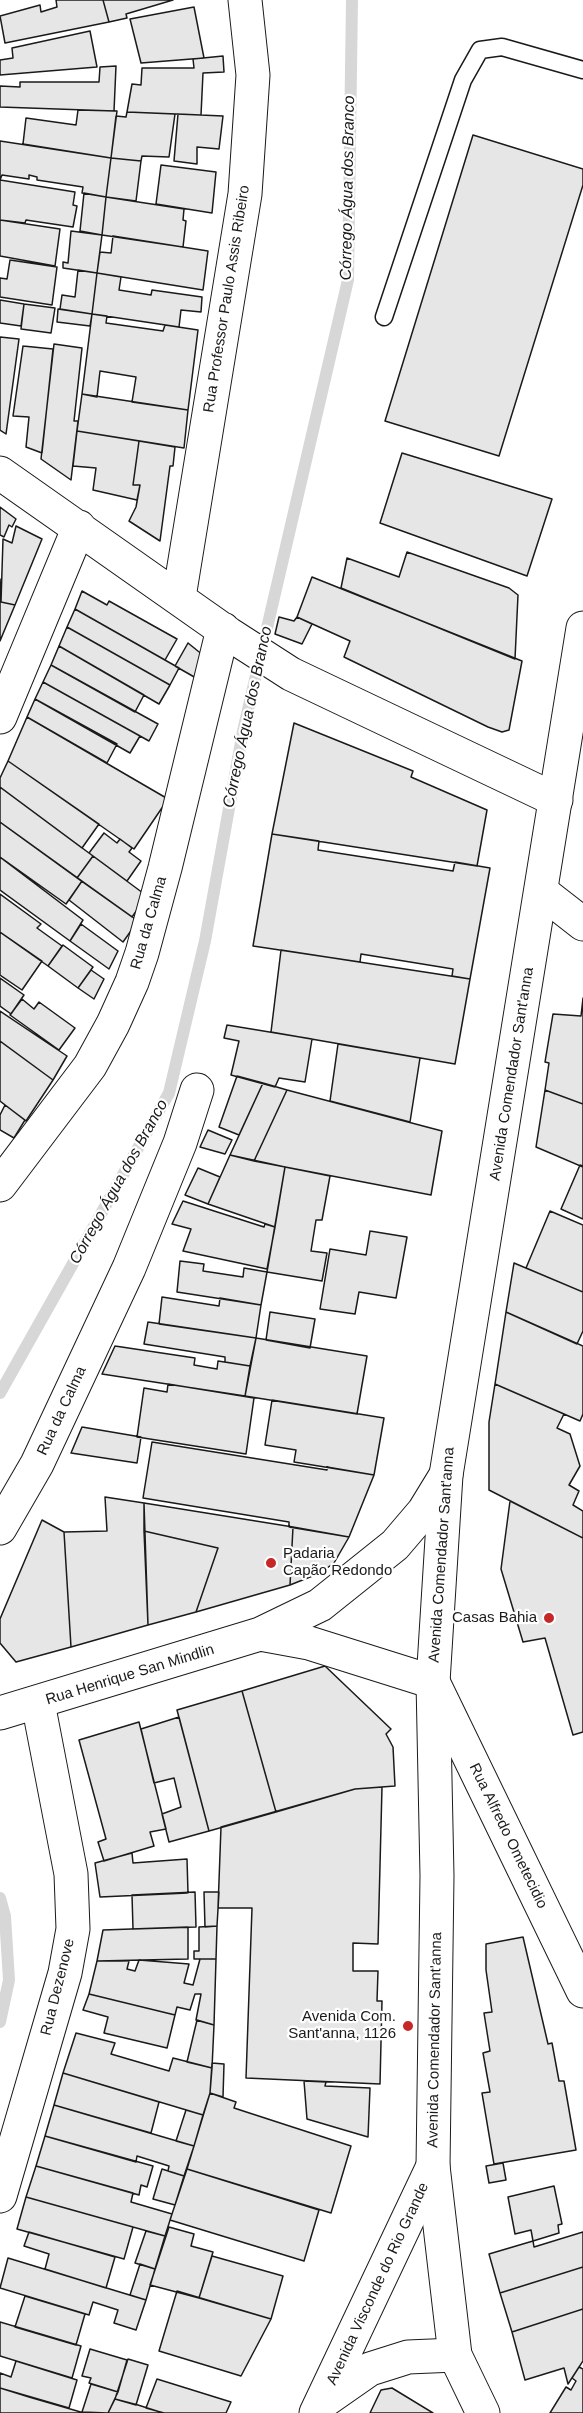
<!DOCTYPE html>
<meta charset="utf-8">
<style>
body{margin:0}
canvas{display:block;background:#fff}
</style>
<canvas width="583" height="2413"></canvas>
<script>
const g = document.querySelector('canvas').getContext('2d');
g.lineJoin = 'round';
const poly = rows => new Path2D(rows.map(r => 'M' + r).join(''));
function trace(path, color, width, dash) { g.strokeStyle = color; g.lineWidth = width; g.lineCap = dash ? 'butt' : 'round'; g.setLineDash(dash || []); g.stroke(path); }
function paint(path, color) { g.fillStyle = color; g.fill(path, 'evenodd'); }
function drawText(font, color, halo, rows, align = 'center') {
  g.font = font + ' Helvetica,sans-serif'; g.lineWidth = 4.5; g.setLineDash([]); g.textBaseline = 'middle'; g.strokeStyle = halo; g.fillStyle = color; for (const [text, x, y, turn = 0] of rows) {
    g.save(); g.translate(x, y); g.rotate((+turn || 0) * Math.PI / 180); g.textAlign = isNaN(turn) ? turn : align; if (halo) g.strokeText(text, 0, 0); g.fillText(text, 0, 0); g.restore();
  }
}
const stream = poly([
 [0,1393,169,1093,205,941,243,731,348,280,352,0],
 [0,1898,5,1916,9,1980,0,2022]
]);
const building = poly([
 [56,0,103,0,109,22,5,43,0,16,40,5,41,12,57,7,56,0],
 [103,0,173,0,126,14,127,18,109,22,103,0],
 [194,7,204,58,141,63,130,19,194,7],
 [90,31,97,67,0,75,0,60,13,58,12,48,90,31],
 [223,56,224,72,203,73,201,115,127,112,132,84,141,85,142,68,194,68,193,59,223,56],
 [116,66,114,111,0,107,0,86,20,87,20,82,99,82,100,67,116,66],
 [78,110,117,111,111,158,23,144,26,118,76,125,78,110],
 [127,112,175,114,169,157,142,156,141,161,111,158,116,116,126,117,127,112],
 [178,114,223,116,219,149,197,147,197,164,174,161,178,114],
 [473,135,583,169,583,185,499,456,385,421,473,135],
 [0,141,111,158,106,197,82,193,83,187,37,180,37,177,29,175,29,179,2,175,0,180,0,141],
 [111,158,141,161,136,201,106,197,111,158],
 [161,165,216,172,212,213,156,204,161,165],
 [0,180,75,192,73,205,77,206,73,227,26,220,25,223,0,220,0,180],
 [84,193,106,197,102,235,80,231,84,193],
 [106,197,184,209,183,220,186,221,183,247,102,235,106,197],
 [0,220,60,229,55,266,0,256,0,220],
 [71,231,102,235,97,273,63,268,63,262,68,263,71,231],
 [113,236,208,251,203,290,97,273,100,252,111,253,113,236],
 [10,260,57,267,52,305,0,297,0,278,7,279,10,260],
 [78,270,97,273,92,314,60,309,62,295,75,297,78,270],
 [97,273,121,277,119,290,151,295,152,290,202,297,201,312,181,310,179,327,92,314,97,273],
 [0,300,24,304,21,326,0,323,0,300],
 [24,304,55,308,51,333,21,329,24,304],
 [58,309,92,314,90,326,57,322,58,309],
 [92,314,107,316,106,323,163,331,165,325,198,330,188,410,132,402,136,377,100,371,97,397,82,394,92,314],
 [0,337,19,339,6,434,0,430,0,337],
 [54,344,82,348,74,421,78,421,71,480,41,459,54,344],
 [23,346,53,349,42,453,26,447,29,417,13,416,23,346],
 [82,394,188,410,184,448,77,431,82,394],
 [77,431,139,441,133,485,140,485,137,500,93,490,96,468,73,466,77,431],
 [139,441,175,447,173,466,170,466,160,541,129,521,136,507,140,485,133,485,139,441],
 [402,453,552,499,527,576,380,523,402,453],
 [0,507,16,519,12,527,9,525,4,537,0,535,0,507],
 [16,526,42,539,15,605,1,602,3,539,12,543,16,526],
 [407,552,509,588,518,595,515,659,341,588,347,558,399,577,407,552],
 [312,577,522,661,509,730,502,732,488,727,344,657,350,641,297,617,312,577],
 [0,579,1,602,15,605,0,641,0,579],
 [82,591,107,605,109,601,177,639,165,660,75,609,82,591],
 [75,609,179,668,170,685,67,627,75,609],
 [279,617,294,621,297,617,312,624,302,644,275,634,279,617],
 [67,627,170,685,159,704,59,646,67,627],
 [188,643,209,660,203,682,175,666,188,643],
 [59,646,144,695,135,712,51,665,59,646],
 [51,665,158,724,149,741,43,682,51,665],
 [43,682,140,736,130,753,35,699,43,682],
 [35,699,117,744,107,763,27,717,35,699],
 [27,717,168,799,134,849,8,761,27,717],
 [294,723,413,771,411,777,487,810,477,866,272,834,294,723],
 [8,761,99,824,82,848,0,787,0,778,8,761],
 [0,787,93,856,77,878,0,822,0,787],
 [0,822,82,881,66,904,0,857,0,822],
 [104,833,117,843,120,839,132,848,129,852,141,861,127,881,89,853,104,833],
 [272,834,319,841,318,850,453,871,455,862,490,868,470,979,452,976,453,969,361,954,360,962,253,946,272,834],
 [93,856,147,896,132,917,77,878,93,856],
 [0,857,83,920,70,941,0,890,0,857],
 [82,881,138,921,123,942,69,900,82,881],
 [0,894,41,924,37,928,62,946,48,966,0,932,0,894],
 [81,924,118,951,109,969,70,941,81,924],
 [0,932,42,961,22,990,0,975,0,932],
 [63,945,93,967,78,988,48,966,63,945],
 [281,950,470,979,455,1064,271,1032,281,950],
 [91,970,104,979,94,999,78,988,91,970],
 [0,978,24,995,11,1014,0,1006,0,978],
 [583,998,583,1104,545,1090,549,1063,545,1062,553,1014,581,1016,583,998],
 [22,999,34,1009,39,1002,75,1028,59,1050,10,1015,22,999],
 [0,1011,67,1056,53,1080,0,1041,0,1011],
 [227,1025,312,1039,305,1082,279,1078,275,1087,231,1075,239,1041,224,1038,227,1025],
 [0,1041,53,1080,26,1121,0,1101,0,1041],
 [338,1044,420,1058,410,1122,330,1101,338,1044],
 [237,1076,263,1083,239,1135,219,1127,237,1076],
 [263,1083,287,1090,254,1161,230,1155,263,1083],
 [287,1090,442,1131,431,1195,254,1161,287,1090],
 [545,1090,583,1104,583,1167,536,1147,545,1090],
 [5,1105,25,1120,14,1138,0,1130,0,1115,5,1105],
 [208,1130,232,1140,225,1154,200,1147,208,1130],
 [230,1155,285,1167,275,1227,208,1204,230,1155],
 [580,1165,583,1166,583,1219,561,1209,580,1165],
 [285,1167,330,1176,322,1220,316,1220,311,1251,327,1253,322,1281,267,1272,285,1167],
 [198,1168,220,1177,208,1204,185,1195,198,1168],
 [183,1201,264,1227,265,1224,275,1227,267,1269,183,1251,191,1229,172,1224,183,1201],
 [550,1211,583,1225,583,1292,526,1268,550,1211],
 [370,1231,407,1237,396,1298,359,1292,355,1314,320,1309,330,1249,366,1255,370,1231],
 [180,1261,204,1264,203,1271,243,1277,244,1268,267,1272,261,1305,177,1292,180,1261],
 [514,1263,583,1292,583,1331,577,1344,506,1312,514,1263],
 [162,1297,219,1306,220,1298,261,1305,256,1338,159,1324,162,1297],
 [270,1312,315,1319,310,1348,266,1340,270,1312],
 [506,1312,583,1346,583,1414,580,1421,495,1384,506,1312],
 [148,1322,256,1338,250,1366,225,1362,225,1357,144,1344,148,1322],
 [256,1338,367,1356,357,1414,245,1396,256,1338],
 [115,1346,195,1358,194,1365,217,1369,218,1361,250,1366,245,1396,102,1374,115,1346],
 [168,1384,254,1398,246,1454,137,1437,144,1388,167,1392,168,1384],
 [495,1384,564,1414,557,1428,570,1434,580,1466,569,1485,579,1491,573,1505,583,1511,583,1538,489,1490,489,1422,495,1384],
 [272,1400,384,1418,374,1475,294,1462,296,1450,265,1445,272,1400],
 [82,1427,141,1437,137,1463,71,1453,82,1427],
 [152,1442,327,1470,327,1467,374,1475,349,1537,289,1527,289,1522,143,1498,152,1442],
 [105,1497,144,1503,148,1625,71,1647,64,1532,107,1531,105,1497],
 [510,1501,583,1538,583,1732,573,1735,545,1638,523,1642,501,1569,510,1501],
 [144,1503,293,1527,290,1585,196,1612,218,1548,144,1531,144,1503],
 [42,1520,64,1532,71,1647,16,1662,0,1643,0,1619,42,1520],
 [293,1527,349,1537,334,1563,320,1573,290,1585,293,1527],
 [144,1531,218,1548,196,1612,148,1625,144,1531],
 [325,1666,391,1729,386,1734,393,1747,395,1786,355,1789,276,1812,242,1691,325,1666],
 [242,1691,276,1812,209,1831,177,1710,242,1691],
 [179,1717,209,1831,169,1842,162,1814,181,1807,174,1778,154,1783,141,1729,179,1717],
 [139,1722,166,1829,150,1832,154,1846,104,1861,98,1842,106,1839,79,1740,139,1722],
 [382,1787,378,1944,353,1943,353,1971,378,1971,377,2001,382,2001,380,2084,246,2078,252,1908,218,1908,221,1827,355,1789,382,1787],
 [132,1853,133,1863,187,1859,188,1893,100,1897,95,1863,132,1853],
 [195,1892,196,1927,133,1929,132,1895,195,1892],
 [204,1892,219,1892,217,1926,205,1927,204,1892],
 [217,1926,216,1959,194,1959,194,1951,199,1951,199,1927,217,1926],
 [188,1927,188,1959,97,1961,103,1930,188,1927],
 [523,1937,548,2044,552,2043,559,2081,564,2081,576,2150,494,2164,482,2093,490,2092,483,2053,490,2051,484,2013,492,2012,486,1970,486,1944,523,1937],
 [200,1959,216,1959,214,2025,196,2020,201,1994,195,1994,190,2010,177,2007,175,2015,89,1994,97,1961,129,1961,127,1969,135,1971,139,1960,189,1964,184,1983,193,1985,200,1959],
 [89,1994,175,2015,167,2048,104,2033,108,2017,83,2010,89,1994],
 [197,2020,214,2025,212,2068,187,2062,197,2020],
 [76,2033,115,2043,111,2054,169,2071,173,2058,212,2068,210,2093,203,2115,63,2073,76,2033],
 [212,2063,224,2064,223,2097,210,2093,212,2063],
 [63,2073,159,2102,151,2133,54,2105,63,2073],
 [304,2081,326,2082,325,2086,370,2088,368,2137,307,2119,304,2081],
 [210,2093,236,2102,234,2108,351,2146,331,2213,187,2169,210,2093],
 [54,2105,194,2146,184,2176,168,2171,169,2166,137,2156,136,2162,45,2136,54,2105],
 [186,2110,203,2115,194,2146,176,2141,186,2110],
 [45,2136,153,2166,147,2187,141,2185,139,2195,36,2166,45,2136],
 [503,2163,506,2180,489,2183,486,2166,503,2163],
 [36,2166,133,2193,131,2202,172,2214,165,2236,26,2197,36,2166],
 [162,2169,184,2176,175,2205,153,2199,162,2169],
 [187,2169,319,2210,304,2261,170,2220,187,2169],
 [554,2186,562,2224,558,2225,559,2233,533,2241,531,2230,515,2234,508,2197,554,2186],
 [26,2197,133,2227,124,2259,17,2229,26,2197],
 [169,2227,194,2234,191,2246,213,2252,199,2298,150,2285,169,2227],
 [146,2231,165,2236,155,2269,135,2263,146,2231],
 [29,2232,115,2257,106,2288,45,2269,49,2254,24,2246,29,2232],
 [583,2232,583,2267,500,2293,489,2254,533,2241,534,2247,583,2232],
 [212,2256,283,2276,271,2319,199,2298,212,2256],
 [8,2258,146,2300,136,2330,114,2323,118,2310,93,2302,89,2315,0,2288,8,2258],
 [140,2264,155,2269,146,2300,130,2295,140,2264],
 [583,2267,583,2309,512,2332,500,2293,583,2267],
 [177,2291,271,2319,241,2376,159,2351,177,2291],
 [25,2296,85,2314,76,2345,15,2327,25,2296],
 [583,2309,583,2361,568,2384,564,2368,525,2380,512,2332,583,2309],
 [0,2322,81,2346,72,2378,0,2356,0,2322],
 [90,2349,127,2360,118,2392,89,2383,91,2378,82,2376,90,2349],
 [128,2359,148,2365,136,2405,115,2399,128,2359],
 [16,2361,77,2380,69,2408,0,2388,0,2373,11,2377,16,2361],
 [579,2367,583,2369,583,2413,550,2413,566,2387,571,2390,576,2381,572,2378,579,2367],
 [157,2379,231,2402,226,2413,164,2413,146,2408,157,2379],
 [91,2384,118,2392,108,2413,82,2412,91,2384],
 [0,2388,29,2397,84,2413,0,2413,0,2388],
 [392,2388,433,2413,370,2413,381,2390,392,2388],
 [115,2399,138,2405,163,2413,108,2413,115,2399]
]);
const service = poly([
 [384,317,463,80,480,50,502,47,583,70]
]);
const minor = poly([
 [0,473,229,634,291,674,556,800],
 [179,597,245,194,253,75,245,0],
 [0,717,79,527],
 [542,892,583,924],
 [0,1185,90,1066,113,1024,132,982,142,953,165,868,223,629],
 [0,1528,37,1464,129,1268,180,1143,197,1090],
 [433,1682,583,1991],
 [0,2196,65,1973,73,1929,71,1874,38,1703]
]);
const tertiary = poly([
 [324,2401,370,2369,408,2357,455,2355],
 [316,2413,433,2166]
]);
const secondary = poly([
 [260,1634,309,1643,433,1682],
 [0,1713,260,1634,320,1605,395,1545,424,1511,446,1475]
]);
const primary = poly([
 [483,2413,455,2355,433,2166,437,1876,433,1682,446,1475,583,628]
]);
const markers = [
 [271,1563,6,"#c62828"],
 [549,1618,6,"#c62828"],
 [408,2026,6,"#c62828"]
];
const streetNames = [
 ["Rua Professor Paulo Assis Ribeiro",227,299,-81],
 ["Rua da Calma",149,923,-74],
 ["Avenida Comendador Sant'anna",512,1074,-81],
 ["Rua da Calma",62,1411,-65],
 ["Avenida Comendador Sant'anna",442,1555,-86],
 ["Rua Henrique San Mindlin",130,1675,-17],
 ["Rua Alfredo Ometecidio",508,1836,64],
 ["Rua Dezenove",58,1987,-76],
 ["Avenida Comendador Sant'anna",435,2040,-89],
 ["Avenida Visconde do Rio Grande",378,2284,-65]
];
const poiNames = [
 ["Padaria",283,1554,"left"],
 ["Capão Redondo",283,1571,"left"],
 ["Casas Bahia",537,1618],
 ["Avenida Com.",396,2017],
 ["Sant'anna, 1126",396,2034]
];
const waterNames = [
 ["Córrego Água dos Branco",348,188,-89],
 ["Córrego Água dos Branco",248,717,-78],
 ["Córrego Água dos Branco",119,1182,-61]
];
trace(stream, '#d7d7d7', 12);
paint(building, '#e6e6e6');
trace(building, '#1a1a1a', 1.5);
trace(service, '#1a1a1a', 19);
trace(minor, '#1a1a1a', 35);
trace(tertiary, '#1a1a1a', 35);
trace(secondary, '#1a1a1a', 35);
trace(primary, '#1a1a1a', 35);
trace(service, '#fff', 16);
trace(minor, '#fff', 33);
trace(tertiary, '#fff', 33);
trace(secondary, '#fff', 33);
trace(primary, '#fff', 33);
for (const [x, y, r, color] of markers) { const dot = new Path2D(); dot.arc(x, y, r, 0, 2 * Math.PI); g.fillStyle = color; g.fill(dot); trace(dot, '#fff', 2); }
drawText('15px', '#1a1a1a', '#fff', streetNames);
drawText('15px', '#1a1a1a', '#fff', poiNames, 'right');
drawText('italic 16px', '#1a1a1a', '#fff', waterNames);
</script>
